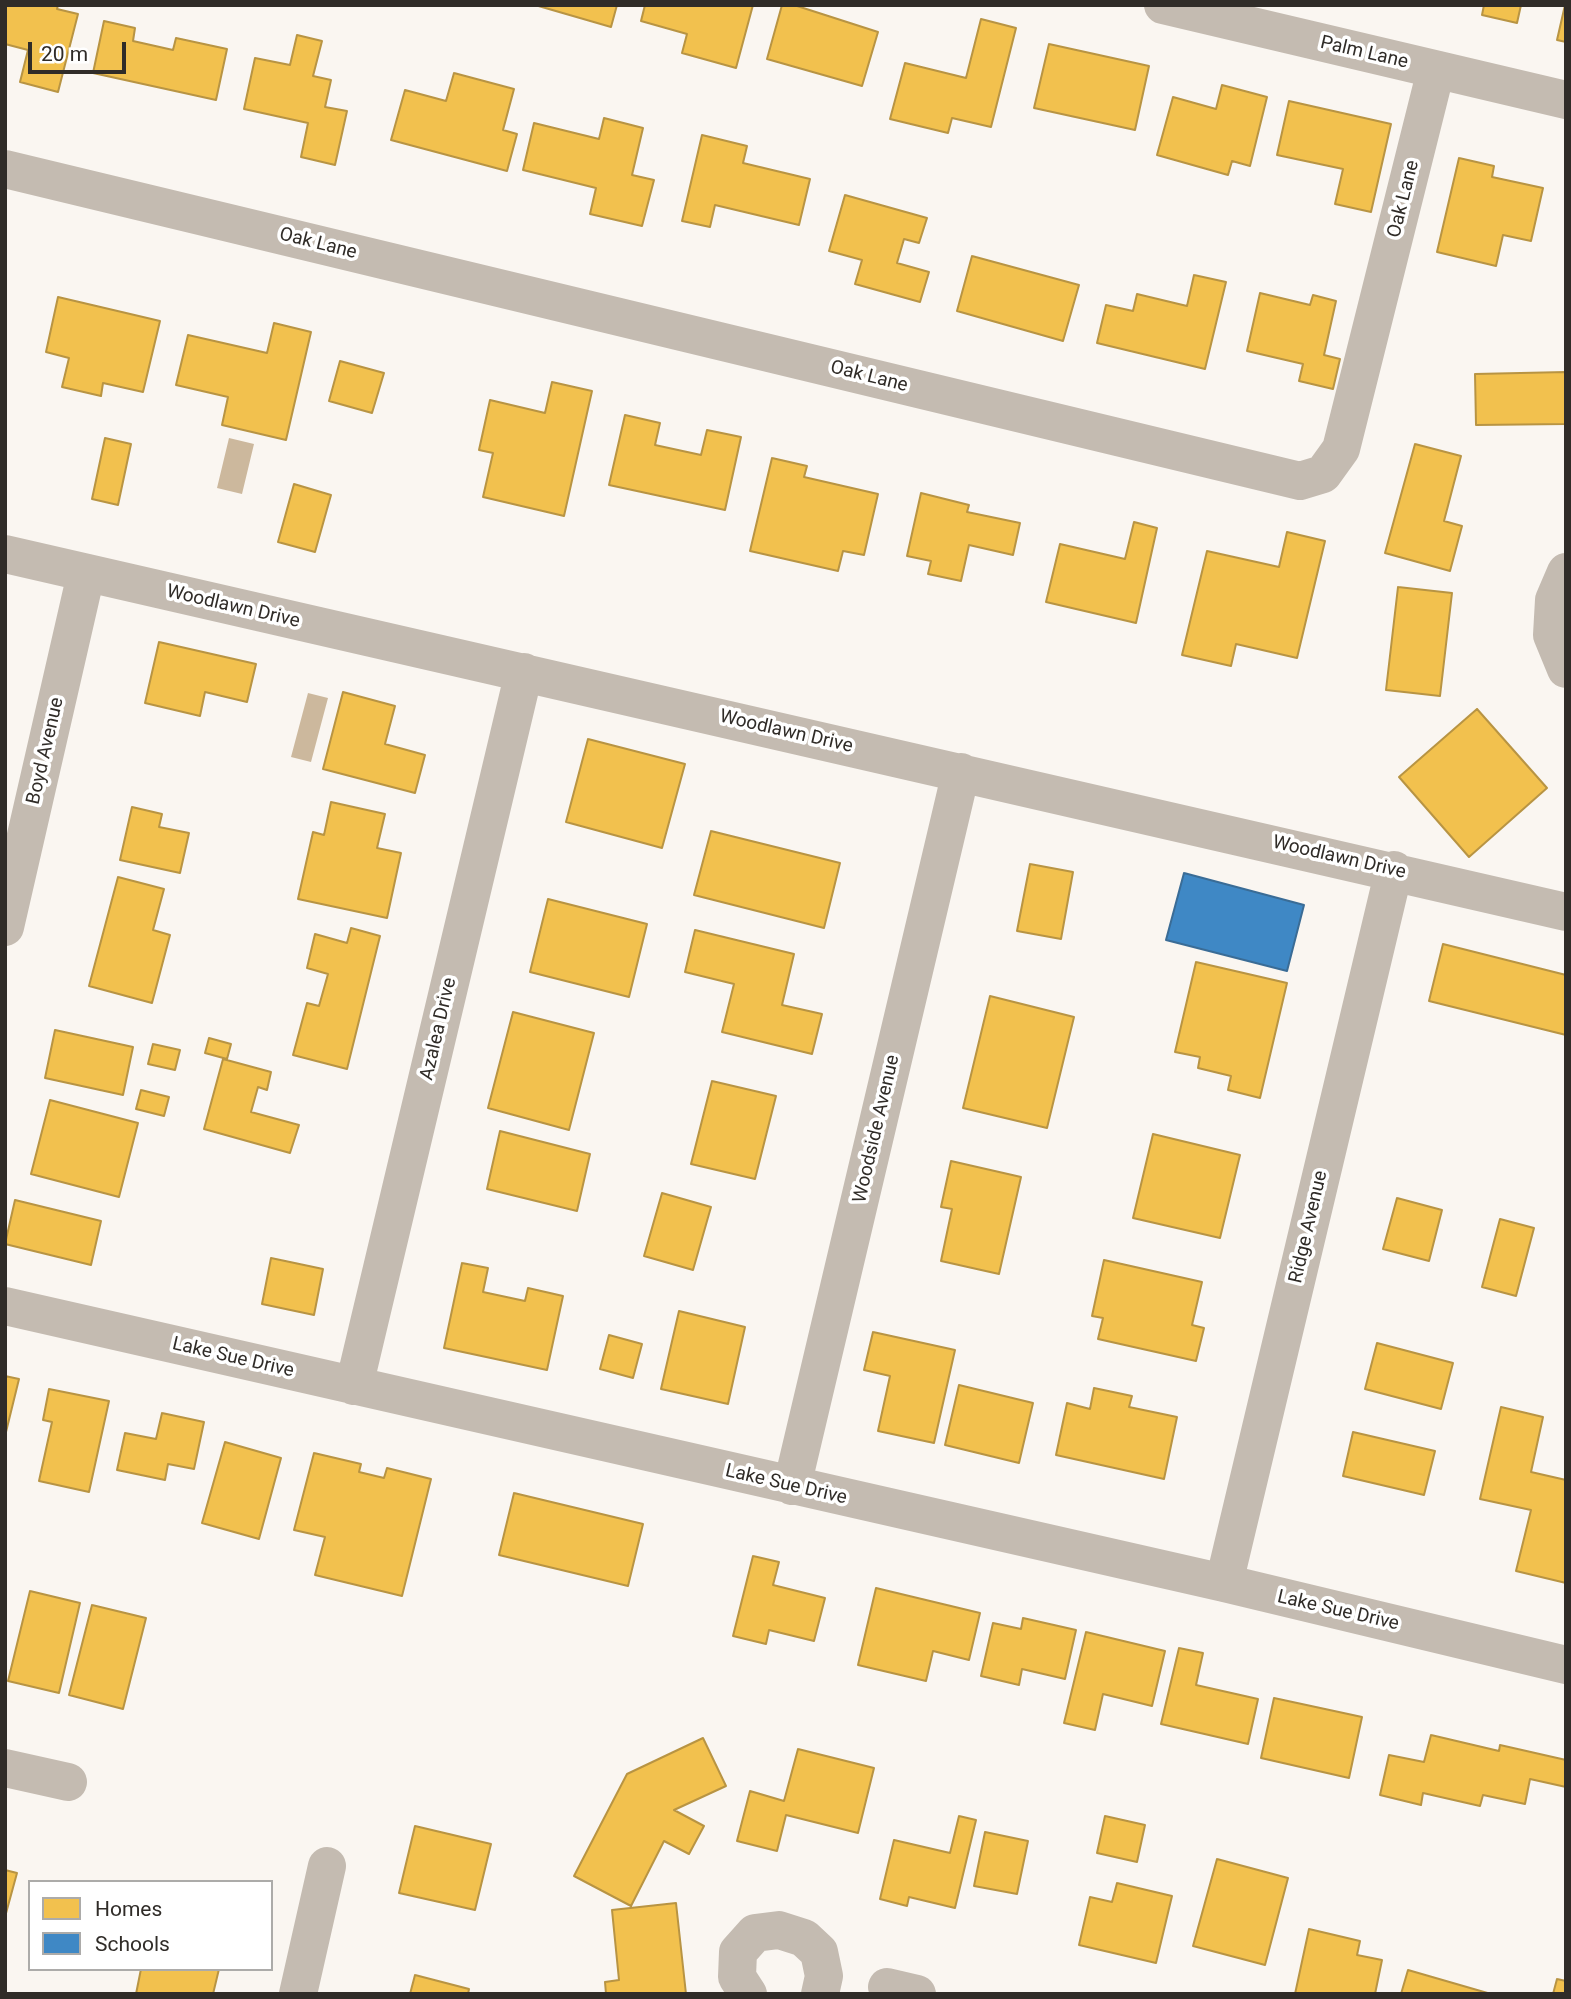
<!DOCTYPE html>
<style>
body{margin:0}
#map{position:relative;width:1571px;height:1999px;overflow:hidden;background:#faf6f1;font-family:Roboto,sans-serif}
canvas{display:block}
.frame{position:absolute;inset:0;border:7px solid #302c28;pointer-events:none}
.legend{position:absolute;left:28px;top:1880px;width:245px;height:91px;box-sizing:border-box;background:#fff;border:2px solid #acaba9;margin:0;padding:9px 12px;list-style:none;font-size:21px;color:#302c28}
.legend li{display:flex;align-items:center;gap:14px;height:35px}
.legend b{width:35px;border:2px solid #acaba9}
.scale{position:absolute;left:28px;top:42px;width:98px;height:32px;box-sizing:border-box;border:4px solid #302c28;border-top:0;padding-left:9px;font-size:21px;line-height:24px;white-space:nowrap;color:#302c28;-webkit-text-stroke:5px #fff;paint-order:stroke}
</style>
<div id="map">
<canvas width="1571" height="1999"></canvas>
<div class="frame"></div>
<ul class="legend">
<li><b style="height:19px;background:#f2c14e"></b>Homes</li>
<li><b style="height:19px;background:#3f88c5"></b>Schools</li>
</ul>
<div class="scale">20 m</div>
</div>
<script>
const g = document.querySelector('canvas').getContext('2d');
g.lineJoin = 'round';
function paint(path, color) { g.fillStyle = color; g.fill(path, 'evenodd'); }
const poly = rows => new Path2D(rows.map(r => 'M' + r).join(''));
function trace(path, color, width, dash) { g.strokeStyle = color; g.lineWidth = width; g.lineCap = dash ? 'butt' : 'round'; g.setLineDash(dash || []); g.stroke(path); }
function drawText(font, color, halo, rows, align = 'center') {
  g.font = font + ' Roboto,sans-serif'; g.lineWidth = 7; g.setLineDash([]); g.textBaseline = 'middle'; g.strokeStyle = halo; g.fillStyle = color; for (const [text, x, y, turn = 0] of rows) {
    g.save(); g.translate(x, y); g.rotate((+turn || 0) * Math.PI / 180); g.textAlign = isNaN(turn) ? turn : align; if (halo) g.strokeText(text, 0, 0); g.fillText(text, 0, 0); g.restore();
  }
}
const water = poly([
 [229,438,254,444,242,494,217,488],
 [308,693,328,698,311,762,291,757]
]);
const homes = poly([
 [5,5,58,5,57,9,78,14,58,92,20,82,28,50,5,44,5,5],
 [535,5,617,5,611,27,535,5],
 [645,5,753,5,736,68,682,53,687,34,641,21,645,5],
 [782,5,794,5,878,32,862,86,767,59,782,5],
 [1484,5,1521,5,1517,23,1482,15,1484,5],
 [1565,5,1566,5,1566,42,1557,40,1565,5],
 [981,19,1016,28,991,127,952,118,948,133,890,119,905,63,966,78,981,19],
 [104,21,135,28,133,41,173,50,176,38,227,49,216,100,93,73,104,21],
 [297,35,322,41,313,76,331,80,325,107,347,111,335,165,301,157,308,123,244,109,255,58,290,65,297,35],
 [1049,44,1149,66,1135,130,1034,108,1049,44],
 [454,73,514,89,503,130,517,134,507,171,391,140,405,90,446,101,454,73],
 [1222,85,1267,97,1250,166,1232,161,1228,175,1157,155,1173,97,1216,109,1222,85],
 [1289,101,1391,124,1371,212,1335,204,1343,169,1277,155,1289,101],
 [604,118,643,128,632,175,654,180,642,226,590,214,596,188,523,170,534,123,599,139,604,118],
 [702,135,747,146,743,163,810,179,799,225,715,205,710,227,682,221,702,135],
 [1459,158,1494,166,1492,177,1543,188,1531,241,1503,235,1496,266,1437,252,1459,158],
 [845,195,927,218,919,243,904,239,897,263,929,272,920,302,855,284,862,260,829,251,845,195],
 [972,256,1079,285,1063,341,957,311,972,256],
 [1194,275,1226,282,1205,369,1097,343,1106,305,1133,311,1137,294,1187,306,1194,275],
 [1260,293,1310,305,1313,295,1336,301,1324,355,1340,359,1333,389,1299,381,1303,364,1247,351,1260,293],
 [58,297,160,321,143,392,103,383,101,396,62,387,69,358,46,352,58,297],
 [274,323,311,332,286,440,222,425,228,397,176,385,188,335,267,353,274,323],
 [340,361,384,373,372,413,329,401,340,361],
 [1566,372,1566,424,1476,425,1475,374,1566,372],
 [552,382,592,391,564,516,483,497,493,453,479,450,490,400,545,413,552,382],
 [625,415,660,423,655,445,701,455,707,430,741,437,725,510,609,485,625,415],
 [105,438,131,444,118,505,92,499,105,438],
 [1415,444,1461,456,1444,521,1462,526,1450,571,1385,553,1415,444],
 [772,458,807,466,804,477,878,494,864,555,843,551,838,571,750,551,772,458],
 [294,484,331,495,315,552,278,542,294,484],
 [921,493,969,505,967,512,1020,523,1013,555,969,545,961,581,928,574,931,561,907,556,921,493],
 [1134,522,1157,528,1136,623,1046,602,1060,544,1125,559,1134,522],
 [1287,532,1325,541,1297,658,1236,644,1231,666,1182,655,1207,551,1279,567,1287,532],
 [1398,587,1452,593,1440,696,1386,690,1398,587],
 [159,642,256,664,247,702,205,692,200,716,145,703,159,642],
 [343,692,395,706,385,744,425,755,415,793,323,769,343,692],
 [1477,709,1547,788,1469,857,1399,777,1477,709],
 [588,739,685,764,662,848,566,822,588,739],
 [331,802,385,814,377,848,401,853,387,918,298,899,313,832,324,835,331,802],
 [132,807,162,814,159,827,189,833,180,873,120,860,132,807],
 [711,831,840,863,824,928,694,895,711,831],
 [1030,864,1073,872,1061,939,1017,931,1030,864],
 [118,877,164,889,153,930,170,935,152,1003,89,986,118,877],
 [548,899,647,924,629,997,530,972,548,899],
 [351,928,380,936,347,1069,293,1055,307,1003,319,1006,328,974,307,968,315,934,347,943,351,928],
 [695,930,794,954,782,1005,822,1014,812,1054,722,1032,734,984,685,972,695,930],
 [1443,944,1566,975,1566,1035,1429,1001,1443,944],
 [1196,962,1287,983,1260,1098,1228,1090,1231,1076,1198,1068,1200,1057,1175,1052,1196,962],
 [990,996,1074,1017,1047,1128,963,1108,990,996],
 [513,1012,594,1033,569,1130,488,1108,513,1012],
 [55,1030,133,1047,123,1095,45,1078,55,1030],
 [209,1038,231,1044,227,1059,205,1053,209,1038],
 [153,1044,180,1050,175,1070,148,1064,153,1044],
 [223,1059,271,1072,267,1090,258,1087,251,1112,299,1125,290,1153,204,1129,223,1059],
 [712,1081,776,1096,755,1179,691,1164,712,1081],
 [141,1090,169,1097,164,1116,136,1109,141,1090],
 [50,1100,138,1123,119,1197,31,1174,50,1100],
 [500,1131,590,1154,577,1211,487,1189,500,1131],
 [1153,1134,1240,1155,1220,1238,1133,1218,1153,1134],
 [951,1161,1021,1177,999,1274,941,1261,952,1209,941,1207,951,1161],
 [662,1193,711,1207,693,1270,644,1256,662,1193],
 [1397,1198,1442,1210,1429,1261,1383,1249,1397,1198],
 [15,1200,101,1221,91,1265,5,1244,15,1200],
 [1500,1219,1534,1228,1516,1296,1482,1287,1500,1219],
 [271,1258,323,1269,314,1315,262,1304,271,1258],
 [1104,1260,1202,1282,1192,1325,1204,1328,1196,1361,1098,1339,1103,1318,1092,1316,1104,1260],
 [462,1263,488,1268,483,1292,525,1301,528,1288,563,1296,547,1370,444,1348,462,1263],
 [679,1311,745,1327,728,1404,661,1389,679,1311],
 [873,1332,955,1350,934,1443,878,1431,890,1376,864,1370,873,1332],
 [609,1335,642,1344,633,1378,600,1369,609,1335],
 [1377,1343,1453,1363,1441,1409,1365,1389,1377,1343],
 [5,1376,19,1379,6,1432,5,1432,5,1376],
 [959,1385,1033,1403,1019,1463,945,1445,959,1385],
 [1094,1388,1132,1396,1129,1407,1177,1417,1164,1479,1056,1455,1067,1403,1090,1409,1094,1388],
 [49,1389,109,1401,89,1492,39,1481,52,1422,43,1420,49,1389],
 [1501,1407,1543,1417,1531,1472,1566,1480,1566,1583,1516,1571,1531,1510,1480,1499,1501,1407],
 [162,1413,204,1422,194,1469,168,1464,165,1480,117,1470,125,1433,156,1439,162,1413],
 [1353,1432,1435,1451,1424,1495,1343,1476,1353,1432],
 [225,1442,281,1458,259,1539,202,1523,225,1442],
 [314,1453,361,1464,359,1472,384,1478,387,1468,431,1479,402,1596,315,1575,325,1537,294,1530,314,1453],
 [514,1493,643,1524,628,1586,499,1555,514,1493],
 [753,1556,779,1562,773,1585,825,1598,814,1641,769,1630,766,1644,733,1636,753,1556],
 [876,1588,980,1613,969,1660,933,1651,926,1681,858,1665,876,1588],
 [30,1591,80,1603,59,1693,8,1681,30,1591],
 [92,1605,146,1618,123,1709,69,1695,92,1605],
 [1023,1618,1076,1630,1065,1679,1022,1669,1019,1685,981,1676,993,1623,1021,1629,1023,1618],
 [1086,1632,1165,1651,1152,1706,1103,1694,1095,1730,1064,1723,1086,1632],
 [1179,1648,1203,1653,1196,1685,1258,1699,1248,1744,1161,1724,1179,1648],
 [1274,1698,1362,1717,1349,1778,1261,1758,1274,1698],
 [1431,1735,1499,1751,1500,1745,1566,1760,1566,1787,1530,1779,1525,1804,1483,1795,1480,1806,1423,1793,1421,1805,1380,1795,1389,1755,1424,1762,1431,1735],
 [703,1738,726,1786,674,1810,704,1826,689,1854,664,1841,631,1906,574,1876,627,1774,703,1738],
 [798,1749,874,1768,858,1833,786,1815,777,1851,737,1841,750,1791,784,1801,798,1749],
 [959,1816,976,1820,955,1908,909,1897,907,1906,880,1899,894,1840,950,1853,959,1816],
 [1105,1816,1145,1825,1137,1862,1097,1853,1105,1816],
 [415,1826,491,1844,475,1910,399,1893,415,1826],
 [985,1832,1028,1841,1017,1894,974,1886,985,1832],
 [1217,1859,1288,1878,1265,1965,1193,1946,1217,1859],
 [5,1870,17,1873,5,1917,5,1870],
 [1117,1883,1172,1896,1156,1963,1079,1945,1090,1897,1112,1902,1117,1883],
 [676,1903,686,1994,606,1994,605,1982,619,1980,612,1910,676,1903],
 [1309,1929,1360,1941,1357,1955,1382,1960,1375,1994,1295,1994,1309,1929],
 [141,1969,219,1969,213,1994,136,1994,141,1969],
 [1408,1970,1491,1994,1401,1994,1408,1970],
 [415,1975,469,1989,468,1994,410,1994,415,1975],
 [1557,1979,1566,1981,1566,1994,1553,1994,1557,1979]
]);
const schools = poly([
 [1184,873,1304,905,1287,971,1166,940,1184,873]
]);
const minor = poly([
 [1163,5,1566,100],
 [5,169,1300,481,1323,474,1341,449,1436,70],
 [5,554,1566,912],
 [1566,572,1554,600,1552,635,1566,669],
 [5,927,86,574],
 [5,1306,1224,1583,1566,1665],
 [354,1386,524,672],
 [792,1486,961,772],
 [1224,1583,1394,870],
 [5,1768,68,1782],
 [887,1987,917,1994],
 [298,1994,327,1866],
 [748,1994,737,1977,738,1952,755,1933,779,1930,804,1938,819,1952,824,1976,820,1994]
]);
const streetNames = [
 ["Palm Lane",1364,53,13],
 ["Oak Lane",1404,199,-76],
 ["Oak Lane",318,244,14],
 ["Oak Lane",869,377,14],
 ["Woodlawn Drive",233,607,13],
 ["Woodlawn Drive",786,732,13],
 ["Boyd Avenue",46,751,-77],
 ["Woodlawn Drive",1339,858,13],
 ["Azalea Drive",439,1029,-77],
 ["Woodside Avenue",877,1129,-77],
 ["Ridge Avenue",1309,1227,-77],
 ["Lake Sue Drive",233,1358,13],
 ["Lake Sue Drive",786,1485,13],
 ["Lake Sue Drive",1338,1611,13]
];
paint(water, '#ccb89d');
paint(homes, '#f2c14e');
trace(homes, '#b89443', 2);
paint(schools, '#3f88c5');
trace(schools, '#3a6c96', 2);
trace(minor, '#c4bbb1', 38);
drawText('19px', '#302c28', '#fff', streetNames);
</script>
